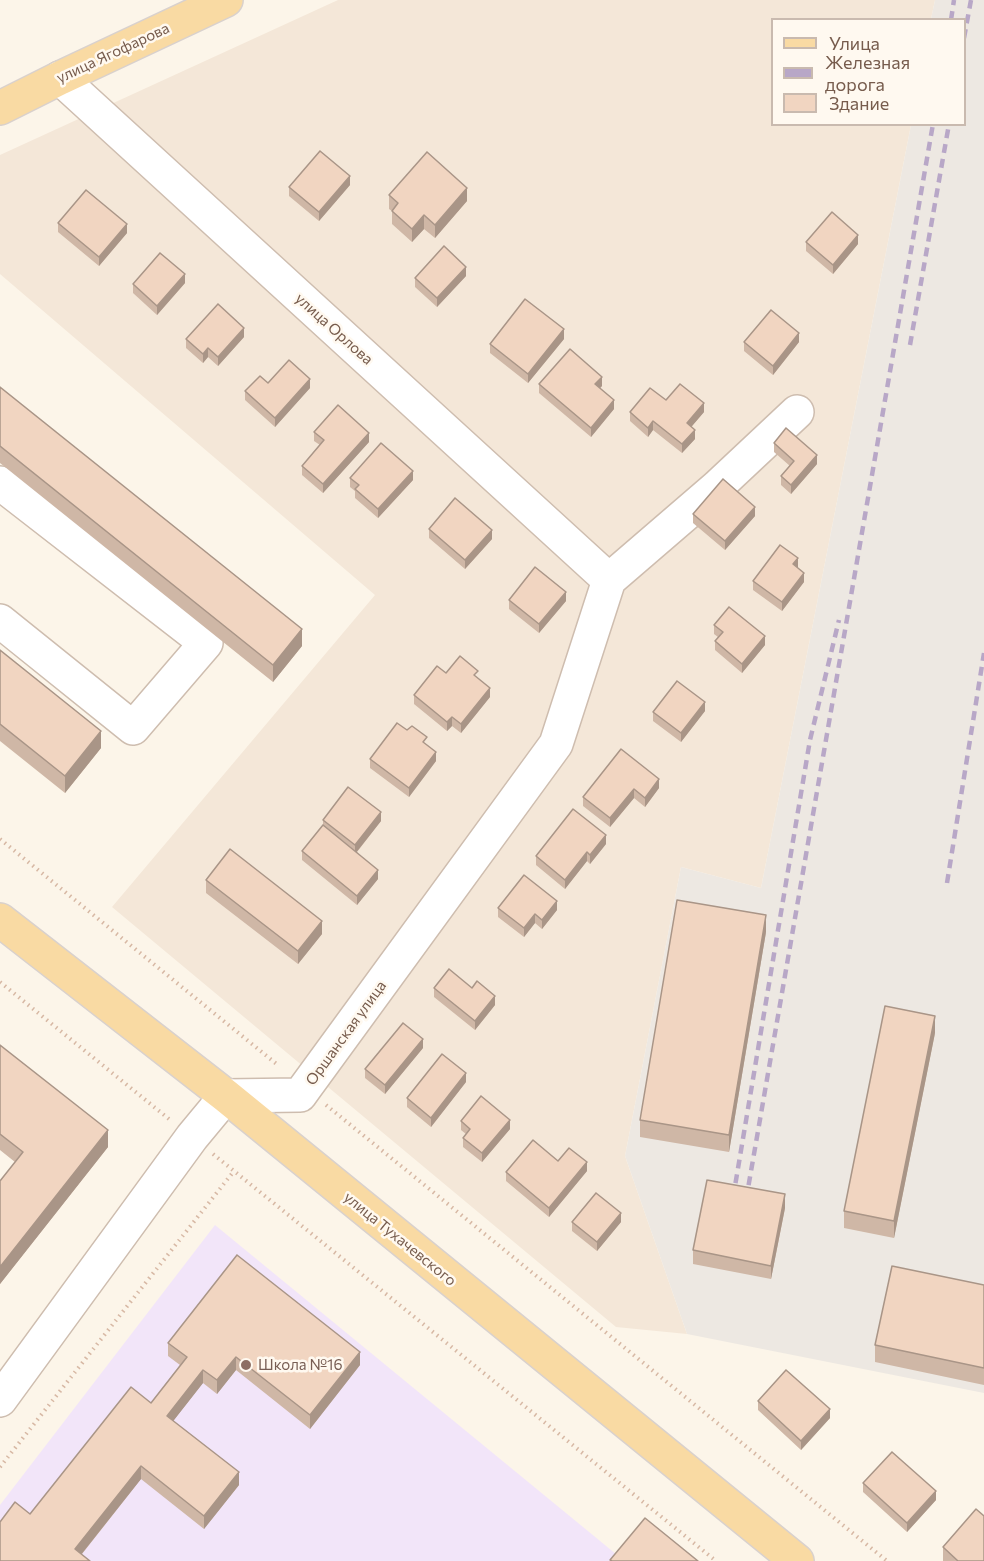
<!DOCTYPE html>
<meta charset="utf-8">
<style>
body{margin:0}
#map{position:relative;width:984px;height:1561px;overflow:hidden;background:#fcf5e9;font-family:Commissioner,sans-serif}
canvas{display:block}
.legend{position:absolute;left:771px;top:18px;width:195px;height:108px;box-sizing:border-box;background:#fff9f0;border:2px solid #c9baaf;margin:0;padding:8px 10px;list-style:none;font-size:18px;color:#775c4d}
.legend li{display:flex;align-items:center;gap:12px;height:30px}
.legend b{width:30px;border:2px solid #c9baaf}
</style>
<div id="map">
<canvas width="984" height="1561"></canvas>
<ul class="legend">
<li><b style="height:8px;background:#f9daa3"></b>Улица</li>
<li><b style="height:8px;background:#b8a7c7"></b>Железная дорога</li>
<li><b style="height:16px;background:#f1d5c1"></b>Здание</li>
</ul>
</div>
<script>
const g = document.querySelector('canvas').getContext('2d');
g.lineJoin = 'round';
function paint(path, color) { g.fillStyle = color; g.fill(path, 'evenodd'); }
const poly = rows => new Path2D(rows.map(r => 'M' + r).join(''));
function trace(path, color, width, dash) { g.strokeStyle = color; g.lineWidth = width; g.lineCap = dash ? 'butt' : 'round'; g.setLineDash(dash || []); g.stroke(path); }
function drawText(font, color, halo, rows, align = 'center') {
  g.font = font + ' Commissioner,sans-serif'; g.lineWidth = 5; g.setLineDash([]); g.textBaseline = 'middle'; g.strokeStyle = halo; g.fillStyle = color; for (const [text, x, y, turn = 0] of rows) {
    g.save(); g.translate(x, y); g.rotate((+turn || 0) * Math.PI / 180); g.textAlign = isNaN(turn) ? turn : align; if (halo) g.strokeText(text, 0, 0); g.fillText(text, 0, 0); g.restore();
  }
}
const residential = poly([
 [338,0,935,0,931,19,772,20,772,124,911,125,761,888,681,867,625,1156,687,1334,616,1327,112,907,375,595,0,274,0,155]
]);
const industrial = poly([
 [935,0,984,0,984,1393,687,1334,625,1156,681,867,761,888,911,125,964,124,964,20,931,19]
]);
const education = poly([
 [215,1225,622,1559,621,1561,0,1561,0,1505]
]);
const path = poly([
 [0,839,279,1066],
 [0,982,169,1119],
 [326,1105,887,1561],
 [213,1154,716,1561],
 [0,1467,234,1171]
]);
const minor = poly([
 [60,78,609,580],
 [0,483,206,643,133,728,0,621],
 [609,580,717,487,797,412],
 [0,1400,192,1137,226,1096,300,1095,305,1088,556,744,609,580]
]);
const major = poly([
 [0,108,60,78,226,0],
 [0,920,226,1096,797,1561]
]);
const rail = poly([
 [951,20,954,0],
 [964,38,971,0],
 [910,345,949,124],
 [947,883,984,653],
 [733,1198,810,740,839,620],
 [746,1200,933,124]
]);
const wall = poly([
 [350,185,319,221,289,196,289,187],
 [389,195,467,201,435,238,424,229,412,242,392,224,392,211,389,209],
 [58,223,127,233,99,266,58,232],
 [806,242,858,244,833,274,806,251],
 [466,276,437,307,415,287,415,278],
 [185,283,157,315,133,293,133,284],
 [244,337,218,366,208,357,203,363,186,348,186,339],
 [564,339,528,383,490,353,490,344],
 [744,342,799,342,773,375,744,351],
 [268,383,310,388,275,427,245,400,245,391],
 [539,384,602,386,600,388,614,409,591,437,539,393],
 [0,387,302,646,273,682,0,463],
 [630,412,704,412,691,427,695,439,682,453,653,430,648,437,630,421],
 [314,432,369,442,323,493,302,475,302,466,320,445,314,441],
 [774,443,817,464,791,494,781,485,781,476,790,466,774,452],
 [350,478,413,480,378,518,355,498,355,491,350,487],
 [693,514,755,516,725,550,693,523],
 [429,529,492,539,465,569,429,538],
 [798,567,797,568,804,582,782,611,753,590,753,581],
 [509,600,566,601,539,633,509,609],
 [714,625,765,645,742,673,715,650,715,641,718,637,714,634],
 [0,650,101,748,65,793,0,741],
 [446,673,478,678,490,697,461,733,452,726,447,731,414,704,414,695],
 [705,711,681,742,653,721,653,712],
 [427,745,436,761,409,797,370,768,370,759],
 [621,749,659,788,645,807,634,798,610,827,583,806,583,797],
 [323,820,381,821,357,852,378,879,357,905,302,860,302,851,323,825],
 [606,844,590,864,587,861,565,889,536,865,536,856],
 [206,880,322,934,298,964,206,893],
 [498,908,557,910,542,929,535,923,524,937,498,917],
 [766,932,729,1152,640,1137,640,1120],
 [434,988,472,988,495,1005,475,1030,434,997],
 [935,1033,894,1238,844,1228,844,1211],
 [0,1045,108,1147,0,1284,0,1181,15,1162,0,1150],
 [423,1048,385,1094,365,1078,365,1069],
 [466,1082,431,1127,407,1107,407,1098],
 [461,1121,510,1129,482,1162,463,1147,463,1138,466,1134,461,1130],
 [558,1161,587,1171,549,1217,506,1181,506,1172],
 [785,1208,771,1279,693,1264,693,1250],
 [572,1222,621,1222,597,1251,572,1231],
 [984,1285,984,1385,875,1362,875,1345],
 [168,1343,360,1365,310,1429,236,1370,217,1394,203,1383,173,1421,239,1485,204,1529,141,1479,82,1554,30,1514,151,1403,180,1365,168,1356],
 [758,1401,830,1418,801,1450,758,1410],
 [863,1483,936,1500,907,1532,863,1492],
 [943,1547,984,1561,943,1561]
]);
const shadedWall = poly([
 [350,176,350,185,319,221,319,212],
 [467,188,467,201,435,238,435,225],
 [424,215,424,229,412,242,412,229],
 [127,224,127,233,99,266,99,257],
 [858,235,858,244,833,274,833,265],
 [466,267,466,276,437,307,437,298],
 [185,274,185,283,157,315,157,306],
 [244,328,244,337,218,366,218,357],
 [564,329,564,339,528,383,528,374],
 [799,333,799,342,773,375,773,366],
 [208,348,208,357,203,363,203,354],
 [602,377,602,386,595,393,595,384],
 [310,379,310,388,275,427,275,418],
 [614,400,614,409,591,437,591,428],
 [704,403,704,412,687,432,687,423],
 [653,421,653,430,648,437,648,428],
 [695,430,695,439,682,453,682,444],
 [369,433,369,442,323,493,323,484],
 [817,455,817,464,791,494,791,485],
 [413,471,413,480,378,518,378,509],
 [755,507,755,516,725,550,725,541],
 [492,530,492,539,465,569,465,560],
 [798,558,798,567,793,573,793,564],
 [804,573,804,582,782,611,782,602],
 [566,592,566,601,539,633,539,624],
 [302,629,302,646,273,682,273,665],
 [765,636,765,645,742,673,742,664],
 [490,688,490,697,461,733,461,724],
 [705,702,705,711,681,742,681,733],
 [452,717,452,726,447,731,447,722],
 [101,731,101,748,65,793,65,776],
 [436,752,436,761,409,797,409,788],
 [659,779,659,788,645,807,645,798],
 [634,789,634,798,610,827,610,818],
 [381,812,381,821,355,854,355,845],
 [606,835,606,844,590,864,590,855],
 [587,852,587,861,565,889,565,880],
 [378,870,378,879,357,905,357,896],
 [557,901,557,910,542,929,542,920],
 [535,914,535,923,524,937,524,928],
 [766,915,766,932,729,1152,729,1135],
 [322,921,322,934,298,964,298,951],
 [495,996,495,1005,475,1030,475,1021],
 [935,1016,935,1033,894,1238,894,1221],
 [423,1039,423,1048,385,1094,385,1085],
 [466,1073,466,1082,431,1127,431,1118],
 [510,1120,510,1129,482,1162,482,1153],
 [108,1130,108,1147,0,1284,0,1267],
 [587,1162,587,1171,549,1217,549,1208],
 [785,1194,785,1208,771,1279,771,1266],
 [621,1213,621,1222,597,1251,597,1242],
 [360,1352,360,1365,310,1429,310,1415],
 [236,1357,236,1370,217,1394,217,1380],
 [203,1370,203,1383,167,1429,167,1416],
 [830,1409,830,1418,801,1450,801,1441],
 [141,1466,141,1479,76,1561,75,1549],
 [239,1472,239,1485,204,1529,204,1516],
 [936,1491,936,1500,907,1532,907,1523]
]);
const building = poly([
 [320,151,350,176,319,212,289,187,320,151],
 [427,152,467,188,435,225,424,215,412,229,392,211,398,203,389,195,427,152],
 [86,190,127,224,99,257,58,223,86,190],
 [832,212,858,235,833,265,806,242,832,212],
 [444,246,466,267,437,298,415,278,444,246],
 [160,253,185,274,157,306,133,284,160,253],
 [525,299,564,329,528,374,490,344,525,299],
 [218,304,244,328,218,357,208,348,203,354,186,339,218,304],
 [771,310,799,333,773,366,744,342,771,310],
 [570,349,602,377,595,384,614,400,591,428,539,384,570,349],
 [289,360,310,379,275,418,245,391,260,376,268,383,289,360],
 [680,384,704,403,687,423,695,430,682,444,653,421,648,428,630,412,650,388,666,400,680,384],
 [0,387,302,629,273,665,0,446,0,387],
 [338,405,369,433,323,484,302,466,324,440,314,432,338,405],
 [786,428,817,455,791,485,781,476,794,461,774,443,786,428],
 [381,443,413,471,378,509,355,489,359,485,350,478,381,443],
 [723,479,755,507,725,541,693,514,723,479],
 [455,498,492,530,465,560,429,529,455,498],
 [780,545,798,558,793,564,804,573,782,602,753,581,780,545],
 [535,567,566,592,539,624,509,600,535,567],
 [729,607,765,636,742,664,715,641,723,632,714,625,729,607],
 [0,650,101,731,65,776,0,724,0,650],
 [460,656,478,671,474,675,490,688,461,724,452,717,447,722,414,695,437,666,446,673,460,656],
 [677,681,705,702,681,733,653,712,677,681],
 [397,723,407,730,412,726,427,737,423,742,436,752,409,788,370,759,397,723],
 [621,749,659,779,645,798,634,789,610,818,583,797,621,749],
 [348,787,381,812,355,845,323,820,348,787],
 [573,809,606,835,590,855,587,852,565,880,536,856,573,809],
 [323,825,378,870,357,896,302,851,323,825],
 [230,849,322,921,298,951,206,880,230,849],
 [524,875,557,901,542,920,535,914,524,928,498,908,524,875],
 [677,900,766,915,729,1135,640,1120,677,900],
 [449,969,472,988,477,981,495,996,475,1021,434,988,449,969],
 [885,1006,935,1016,894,1221,844,1211,885,1006],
 [403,1023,423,1039,385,1085,365,1069,403,1023],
 [0,1045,108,1130,0,1267,0,1181,23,1152,0,1134,0,1045],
 [442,1054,466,1073,431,1118,407,1098,442,1054],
 [481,1096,510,1120,482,1153,463,1138,470,1129,461,1121,481,1096],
 [533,1140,558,1161,569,1148,587,1162,549,1208,506,1172,533,1140],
 [707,1180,785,1194,771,1266,693,1250,707,1180],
 [596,1193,621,1213,597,1242,572,1222,596,1193],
 [237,1255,360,1352,310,1415,236,1357,217,1380,203,1370,167,1416,239,1472,204,1516,141,1466,75,1549,90,1561,0,1561,0,1522,15,1502,30,1514,131,1387,151,1403,187,1357,168,1343,237,1255],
 [892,1266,984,1285,984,1368,875,1345,892,1266],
 [786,1370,830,1409,801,1441,758,1401,786,1370],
 [892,1452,936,1491,907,1523,863,1483,892,1452],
 [976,1509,984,1516,984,1561,958,1561,943,1547,976,1509],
 [645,1518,698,1561,612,1561,610,1560,645,1518]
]);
const markers = [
 [246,1365,6,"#8d6e63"]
];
const streetNames = [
 ["улица Ягофарова",113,53,-25],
 ["улица Орлова",334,329,42],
 ["Оршанская улица",346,1033,-54],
 ["улица Тухачевского",400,1239,39]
];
const educationNames = [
 ["Школа №16",258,1365]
];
paint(residential, '#f4e7d8');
paint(industrial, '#ede8e2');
paint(education, '#f2e5f9');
trace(minor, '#cebdaf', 36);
trace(major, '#d9d1cd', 36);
trace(path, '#d7b8a4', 4, [1.5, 4.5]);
trace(minor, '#fff', 33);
trace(major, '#f9daa3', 33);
trace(rail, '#b8a7c7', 4.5, [9, 6]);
paint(wall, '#cfb7a6');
paint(shadedWall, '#a99587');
paint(building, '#f1d5c1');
trace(building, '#a99587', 1.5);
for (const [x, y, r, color] of markers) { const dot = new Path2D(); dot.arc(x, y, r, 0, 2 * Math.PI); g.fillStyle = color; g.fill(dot); trace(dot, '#fff9f0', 2); }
drawText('15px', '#775c4d', '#fff9f0', streetNames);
drawText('15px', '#785e54', '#fff9f0', educationNames, 'left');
</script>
